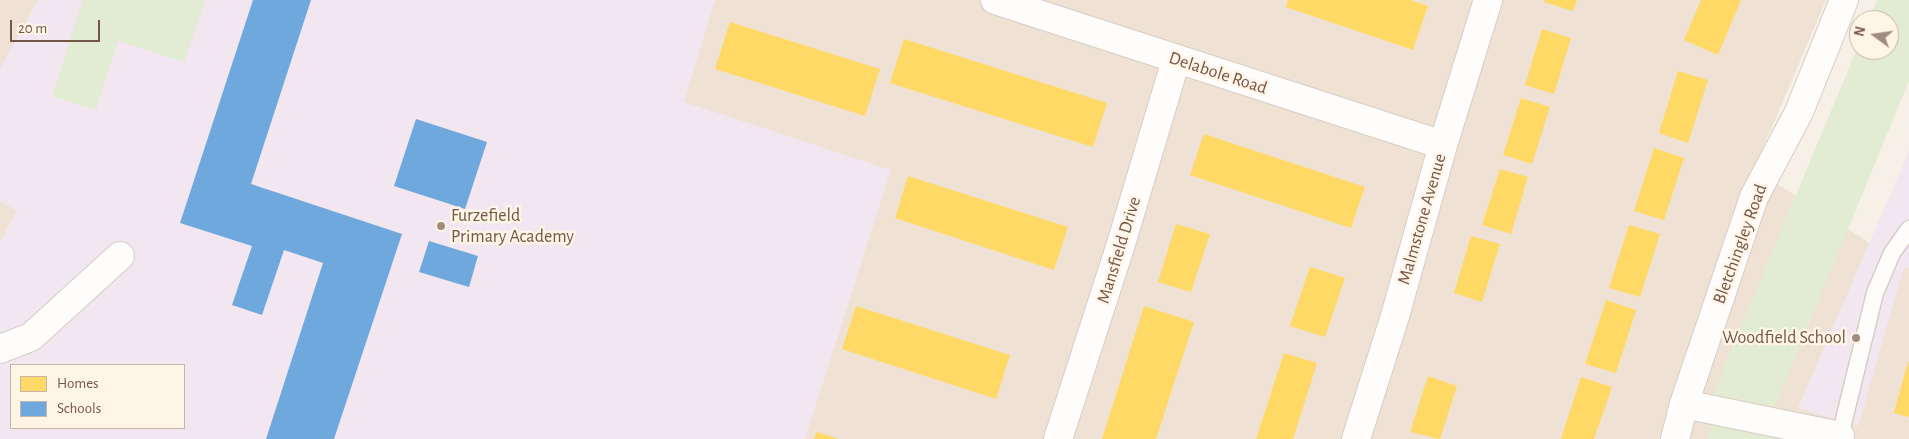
<!DOCTYPE html>
<style>
body{margin:0}
#map{position:relative;width:1909px;height:439px;overflow:hidden;background:#f6f0e7;font-family:"Alegreya Sans",sans-serif}
canvas{display:block}
.legend{position:absolute;left:10px;top:364px;width:175px;height:65px;box-sizing:border-box;background:#fff5e7;border:1px solid #c7b5a7;margin:0;padding:6px 9px;list-style:none;font-size:15px;color:#735648}
.legend li{display:flex;align-items:center;gap:10px;height:25px}
.legend b{width:25px;border:1px solid #c7b5a7}
.north{position:absolute;left:1849px;top:10px;width:50px;height:50px;box-sizing:border-box;background:#fff5e7;border:1px solid #c7b5a7;border-radius:50%;rotate:284deg;font-size:14px;font-weight:700;line-height:20px;text-align:center;color:#735648}
.north::after{content:'';display:block;margin:auto;width:18px;height:22px;background:#a18c80;clip-path:polygon(50% 0,100% 100%,50% 72%,0 100%)}
.scale{position:absolute;left:10px;top:20px;width:90px;height:22px;box-sizing:border-box;border:2px solid #735648;border-top:0;padding-left:6px;font-size:15px;line-height:18px;white-space:nowrap;color:#735648;-webkit-text-stroke:4px #fff5e7;paint-order:stroke}
</style>
<div id="map">
<canvas width="1909" height="439"></canvas>
<ul class="legend">
<li><b style="height:14px;background:#ffd966"></b>Homes</li>
<li><b style="height:14px;background:#6fa8dc"></b>Schools</li>
</ul>
<div class="north">N</div>
<div class="scale">20 m</div>
</div>
<script>
const g = document.querySelector('canvas').getContext('2d');
g.lineJoin = 'round';
function paint(path, color) { g.fillStyle = color; g.fill(path, 'evenodd'); }
const poly = rows => new Path2D(rows.map(r => 'M' + r).join(''));
function trace(path, color, width, dash) { g.strokeStyle = color; g.lineWidth = width; g.lineCap = dash ? 'butt' : 'round'; g.setLineDash(dash || []); g.stroke(path); }
function drawText(font, color, halo, rows, align = 'center') {
  g.font = font + ' "Alegreya Sans",sans-serif'; g.lineWidth = 5; g.setLineDash([]); g.textBaseline = 'middle'; g.strokeStyle = halo; g.fillStyle = color; for (const [text, x, y, turn = 0] of rows) {
    g.save(); g.translate(x, y); g.rotate((+turn || 0) * Math.PI / 180); g.textAlign = isNaN(turn) ? turn : align; if (halo) g.strokeText(text, 0, 0); g.fillText(text, 0, 0); g.restore();
  }
}
const residential = poly([
 [0,0,1826,0,1754,169,1909,268,1909,439,0,439],
 [11,365,184,365,184,428,11,428]
]);
const education = poly([
 [38,0,715,0,684,102,891,170,805,439,0,439,0,242,17,211,0,201,0,69],
 [11,365,184,365,184,428,11,428],
 [1909,151,1909,268,1904,267,1858,426,1798,408]
]);
const green = poly([
 [83,0,205,0,184,62,118,41,96,110,52,96],
 [1877,0,1909,0,1909,81,1775,406,1712,396,1859,44,1859,50,1889,50,1889,20,1869,20],
 [1712,424,1776,439,1708,439]
]);
const homes = poly([
 [1288,0,1411,0,1428,6,1413,50,1286,7],
 [1545,0,1577,0,1573,11,1544,2],
 [1701,0,1741,0,1718,55,1684,40],
 [730,22,880,69,865,116,715,69],
 [1542,29,1571,38,1554,94,1525,85],
 [904,39,1107,103,1093,147,890,83],
 [1678,71,1708,80,1688,143,1659,133],
 [1521,98,1550,107,1532,164,1503,155],
 [1204,134,1365,187,1351,228,1190,175],
 [1654,148,1684,158,1664,220,1634,211],
 [1500,169,1528,177,1511,234,1482,225],
 [908,176,1068,227,1054,270,895,218],
 [1176,224,1210,234,1191,292,1158,282],
 [1629,225,1660,234,1640,297,1609,288],
 [1471,236,1500,244,1482,302,1454,293],
 [1310,267,1345,278,1325,337,1290,326],
 [1606,300,1636,310,1616,373,1585,364],
 [856,306,1010,355,996,399,842,349],
 [1144,306,1194,322,1156,439,1102,439],
 [1284,353,1317,363,1293,439,1256,439],
 [1908,362,1909,362,1909,417,1894,413],
 [1428,376,1457,386,1440,439,1410,432],
 [1581,377,1612,387,1594,439,1561,439],
 [817,432,839,439,814,439]
]);
const schools = poly([
 [253,0,311,0,251,184,402,234,334,439,266,439,323,263,284,250,262,315,232,305,252,246,180,223],
 [416,119,487,142,465,209,394,186],
 [429,241,478,256,469,287,419,272]
]);
const service = poly([
 [1840,436,1875,293,1892,253,1909,229]
]);
const minor = poly([
 [995,0,1443,145],
 [0,349,31,337,120,256],
 [1684,404,1840,436,1839,439],
 [1058,439,1121,244,1176,60],
 [1356,439,1395,316,1443,145,1488,0]
]);
const tertiary = poly([
 [1675,439,1684,404,1754,197,1799,112,1844,0]
]);
const markers = [
 [441,226,5,"#a18c80"],
 [1856,338,5,"#a18c80"]
];
const streetNames = [
 ["Delabole Road",1218,73,18],
 ["Malmstone Avenue",1422,219,-74],
 ["Bletchingley Road",1740,244,-70],
 ["Mansfield Drive",1119,250,-73]
];
const poiNames = [
 ["Furzefield",451,216],
 ["Primary Academy",451,237],
 ["Woodfield School",1846,338,"right"]
];
paint(residential, '#efe2d4');
paint(education, '#f2e6f0');
paint(green, '#e2ecd2');
paint(homes, '#ffd966');
paint(schools, '#6fa8dc');
trace(service, '#d7cdc5', 19);
trace(minor, '#d7cdc5', 30);
trace(tertiary, '#d7cdc5', 30);
trace(service, '#fefdfb', 16);
trace(minor, '#fefdfb', 28);
trace(tertiary, '#fefdfb', 28);
for (const [x, y, r, color] of markers) { const dot = new Path2D(); dot.arc(x, y, r, 0, 2 * Math.PI); g.fillStyle = color; g.fill(dot); trace(dot, '#fff5e7', 2); }
drawText('18px', '#735648', '#fff5e7', streetNames);
drawText('18px', '#735648', '#fff5e7', poiNames, 'left');
</script>
